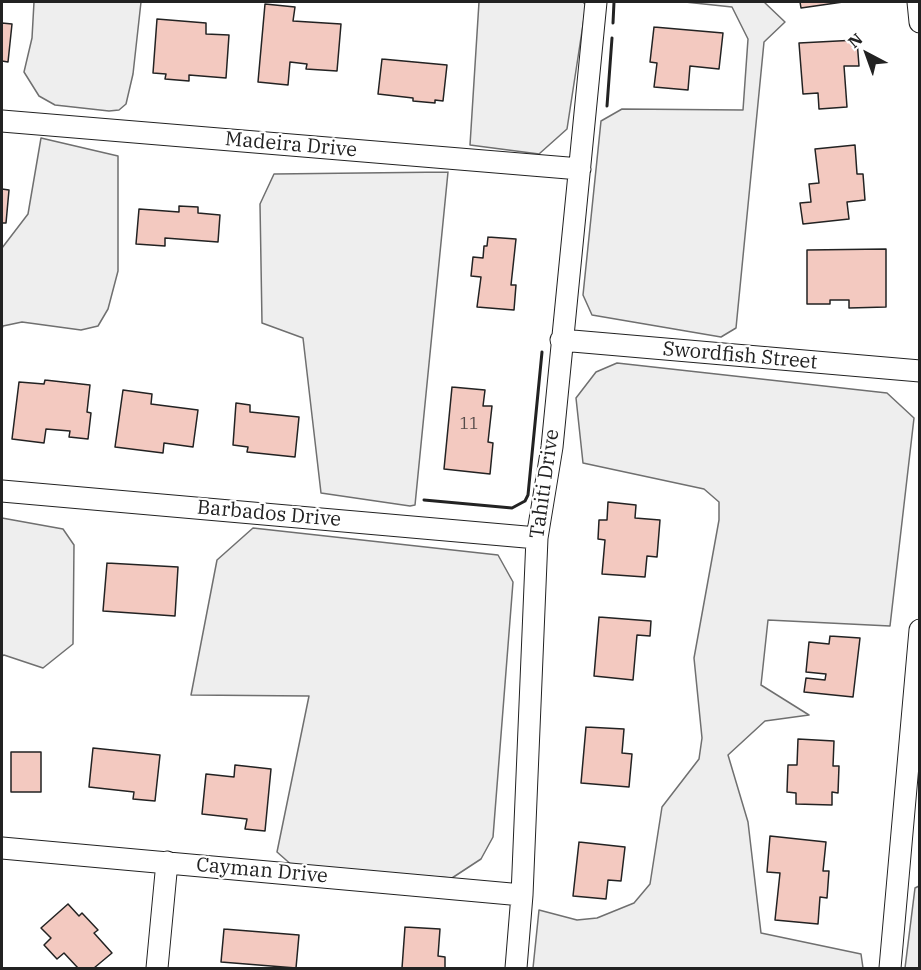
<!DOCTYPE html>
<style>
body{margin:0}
#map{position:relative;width:921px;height:970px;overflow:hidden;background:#fff;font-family:"IBM Plex Serif",serif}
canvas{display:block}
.frame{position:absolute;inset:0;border:3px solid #222;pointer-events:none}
.north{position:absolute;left:837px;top:24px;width:60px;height:60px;-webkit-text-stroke:4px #fff;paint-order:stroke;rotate:319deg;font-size:16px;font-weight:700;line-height:24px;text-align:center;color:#222}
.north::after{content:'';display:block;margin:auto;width:21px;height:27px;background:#222;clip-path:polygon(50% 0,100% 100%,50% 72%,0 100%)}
</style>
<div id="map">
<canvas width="921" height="970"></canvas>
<div class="frame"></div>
<div class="north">N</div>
</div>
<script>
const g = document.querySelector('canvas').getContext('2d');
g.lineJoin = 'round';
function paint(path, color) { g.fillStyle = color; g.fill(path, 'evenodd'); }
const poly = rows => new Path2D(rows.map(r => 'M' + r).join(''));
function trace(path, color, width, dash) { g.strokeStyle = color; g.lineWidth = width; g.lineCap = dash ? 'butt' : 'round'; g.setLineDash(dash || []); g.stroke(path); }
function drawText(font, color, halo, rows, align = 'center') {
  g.font = font + ' "IBM Plex Serif",serif'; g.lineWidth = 4.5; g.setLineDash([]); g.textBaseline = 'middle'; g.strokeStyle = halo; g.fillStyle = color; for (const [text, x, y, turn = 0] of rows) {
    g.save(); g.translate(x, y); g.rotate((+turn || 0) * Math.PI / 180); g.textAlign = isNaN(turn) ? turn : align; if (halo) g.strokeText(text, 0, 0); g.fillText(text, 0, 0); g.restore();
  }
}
const green = poly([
 [34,2,141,2,133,74,126,104,119,110,109,111,55,105,39,96,24,72,32,38,34,2],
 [479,2,583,2,586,5,567,129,539,154,470,145,479,2],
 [685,2,764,2,785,22,764,42,736,328,721,337,592,315,583,295,601,121,622,109,743,110,748,39,732,7,685,2],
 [41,138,118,156,118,271,108,309,98,326,81,330,22,322,3,326,2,329,2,248,28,214,41,138],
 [448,172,415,505,410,506,321,493,303,338,262,323,260,204,274,174,448,172],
 [617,363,887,393,914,418,890,626,768,620,761,685,809,715,765,721,728,755,748,822,761,933,861,954,863,968,533,968,539,910,577,920,597,918,634,903,650,884,662,807,699,759,702,738,694,658,719,520,719,502,704,489,583,463,576,398,596,372,617,363],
 [2,518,63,529,74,545,73,644,43,668,4,655,2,656,2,518],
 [253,528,498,555,513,582,493,837,481,859,452,878,294,867,277,852,309,696,191,695,217,560,253,528],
 [919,886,919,968,905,968,915,888,919,886]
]);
const building = poly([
 [800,2,843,2,801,8,800,2],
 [265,4,295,7,293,21,341,24,337,71,306,69,307,64,290,62,288,85,258,82,265,4],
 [157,19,206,23,206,34,229,35,226,78,189,75,189,81,165,79,166,74,153,73,157,19],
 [2,23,12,24,8,62,2,61,2,23],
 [654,27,723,33,719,69,690,66,688,90,654,87,657,63,650,62,654,27],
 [857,40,859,66,844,66,847,107,819,109,818,93,803,94,799,43,857,40],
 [382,59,447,65,443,101,435,100,435,103,413,101,413,98,378,94,382,59],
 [855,145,857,174,863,174,865,200,847,202,849,219,803,224,800,203,811,202,809,184,819,183,815,149,855,145],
 [2,189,9,190,6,223,2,223,2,189],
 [179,206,198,207,198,213,220,215,218,242,165,238,165,246,136,244,139,209,179,212,179,206],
 [488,237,516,239,511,285,516,285,514,310,477,307,481,277,471,276,473,257,483,258,484,246,487,246,488,237],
 [886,249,886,307,849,308,849,300,830,300,830,304,807,304,807,250,886,249],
 [45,380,90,385,87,412,91,413,88,439,69,437,70,431,46,429,44,443,12,439,19,382,44,384,45,380],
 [452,387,485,390,483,406,492,406,488,442,493,443,490,474,444,469,452,387],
 [123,390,152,394,151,404,198,410,193,447,164,443,163,453,115,447,123,390],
 [236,403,250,405,250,412,299,417,295,457,247,452,248,447,233,445,236,403],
 [608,502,636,505,635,518,660,520,657,557,647,556,645,577,602,574,605,540,598,539,599,520,607,520,608,502],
 [107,563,178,567,175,616,103,611,107,563],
 [599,617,651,621,650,636,637,635,633,680,594,676,599,617],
 [830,636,860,638,853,697,804,692,806,678,825,680,826,674,806,672,809,642,829,644,830,636],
 [586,727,624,729,622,753,632,754,629,787,581,783,586,727],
 [798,739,834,741,833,766,839,766,838,793,832,792,832,805,796,804,796,793,787,792,788,765,797,765,798,739],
 [93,748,160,755,155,801,133,799,134,792,89,787,93,748],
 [11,752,41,752,41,792,11,792,11,752],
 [235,765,271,769,265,831,245,829,247,819,202,814,206,774,234,777,235,765],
 [770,836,826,842,823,871,829,871,827,898,820,897,818,924,775,920,780,873,767,872,770,836],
 [579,842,625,847,621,881,608,880,606,899,573,896,579,842],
 [68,904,79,916,82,913,98,930,94,933,112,953,94,968,78,968,64,953,57,959,44,945,51,938,41,928,68,904],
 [405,927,440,929,438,956,445,957,445,968,402,968,405,927],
 [224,929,299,935,296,968,221,962,224,929]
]);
const street = poly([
 [918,2,920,22],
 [2,121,580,169],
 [561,340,920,371],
 [2,491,537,538],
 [2,848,522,895],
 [157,968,167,862],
 [516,968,522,895,537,538,552,447,596,2],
 [890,968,920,630]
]);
const wall = poly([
 [613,23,614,2],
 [607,106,612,38],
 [424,500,512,508,525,501,528,495,542,352]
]);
const numberNames = [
 ["11",469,424]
];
const streetNames = [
 ["Madeira Drive",291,145,5],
 ["Swordfish Street",740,356,5],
 ["Tahiti Drive",545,484,-82],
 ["Barbados Drive",269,514,5],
 ["Cayman Drive",262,871,5]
];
paint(green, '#eee');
trace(green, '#6f6f6f', 1.5);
paint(building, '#f3c9c0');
trace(building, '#222', 1.5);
trace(street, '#222', 23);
trace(street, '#fff', 21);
trace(wall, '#222', 3);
drawText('16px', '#564c4a', null, numberNames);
drawText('20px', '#222', '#fff', streetNames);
</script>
